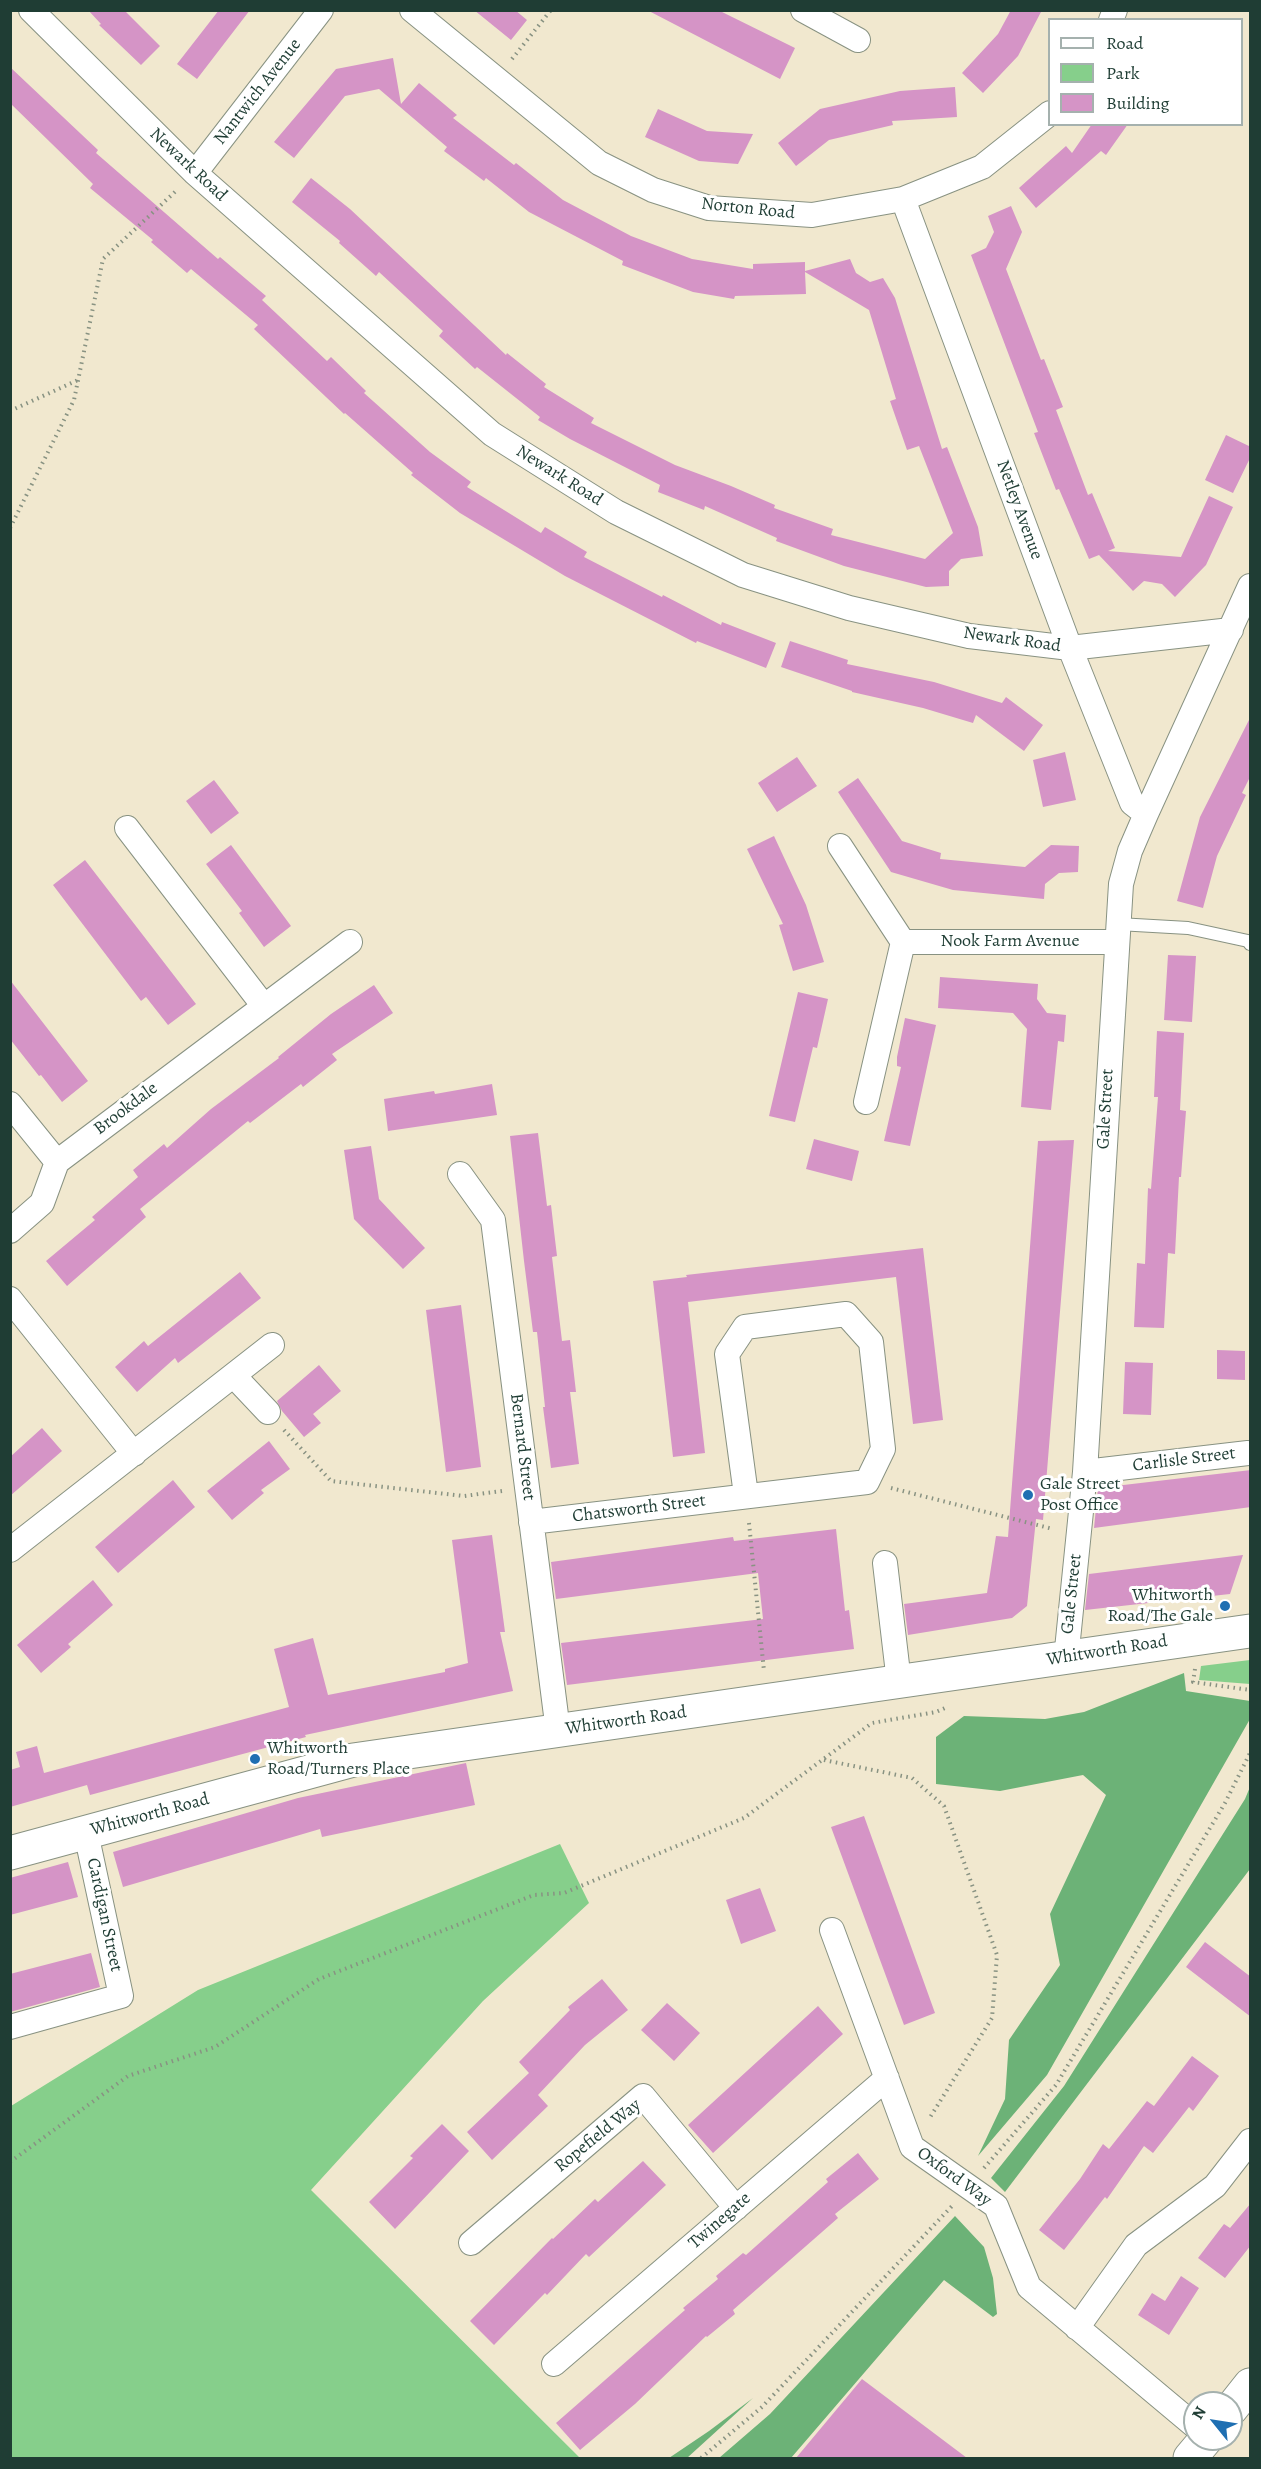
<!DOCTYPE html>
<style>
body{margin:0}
#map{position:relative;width:1261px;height:2469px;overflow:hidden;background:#f1e8cf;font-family:Alegreya,serif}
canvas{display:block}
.frame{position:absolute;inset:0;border:12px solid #1f3d34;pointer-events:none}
.legend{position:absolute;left:1048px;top:18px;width:195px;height:108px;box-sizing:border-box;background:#fff;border:2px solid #a5b1ae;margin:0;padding:8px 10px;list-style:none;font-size:18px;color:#1f3d34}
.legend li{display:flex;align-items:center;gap:12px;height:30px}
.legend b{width:30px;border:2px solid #a5b1ae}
.north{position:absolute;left:1183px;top:2391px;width:60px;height:60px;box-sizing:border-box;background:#fff;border:2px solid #a5b1ae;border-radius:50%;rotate:300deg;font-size:16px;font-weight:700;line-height:24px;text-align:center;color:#1f3d34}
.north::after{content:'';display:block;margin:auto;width:21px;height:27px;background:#1f6fb2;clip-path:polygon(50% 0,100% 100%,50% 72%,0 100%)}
</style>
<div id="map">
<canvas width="1261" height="2469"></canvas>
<div class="frame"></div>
<ul class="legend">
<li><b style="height:8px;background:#fff"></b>Road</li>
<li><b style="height:16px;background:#86cf8b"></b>Park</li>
<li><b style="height:16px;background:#d594c6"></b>Building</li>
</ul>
<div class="north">N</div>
</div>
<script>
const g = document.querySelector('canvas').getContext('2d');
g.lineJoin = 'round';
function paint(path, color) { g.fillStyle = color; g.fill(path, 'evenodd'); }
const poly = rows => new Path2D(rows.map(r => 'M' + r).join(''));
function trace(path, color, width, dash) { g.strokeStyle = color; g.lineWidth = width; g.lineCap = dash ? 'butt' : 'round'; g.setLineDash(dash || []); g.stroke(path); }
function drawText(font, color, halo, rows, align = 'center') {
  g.font = font + ' Alegreya,serif'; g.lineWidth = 6; g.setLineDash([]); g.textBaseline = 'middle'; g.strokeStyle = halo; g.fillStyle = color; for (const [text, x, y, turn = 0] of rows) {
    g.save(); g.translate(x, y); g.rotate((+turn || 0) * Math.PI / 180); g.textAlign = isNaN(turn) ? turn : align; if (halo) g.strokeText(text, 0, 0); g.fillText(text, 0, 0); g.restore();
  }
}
const green = poly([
 [1250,1660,1250,1684,1199,1680,1201,1666],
 [560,1844,589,1903,483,2001,311,2190,580,2458,11,2458,11,2106,198,1990]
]);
const forest = poly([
 [1184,1673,1186,1691,1250,1701,1250,1719,1047,2075,978,2156,1005,2099,1009,2040,1060,1965,1050,1914,1106,1795,1083,1775,1000,1791,936,1784,936,1737,964,1716,1045,1719,1084,1712],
 [1250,1787,1250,1869,1005,2192,991,2178,1064,2086,1245,1799],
 [955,2216,984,2247,993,2278,997,2314,993,2317,944,2280,791,2458,719,2458,770,2414],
 [753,2398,687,2458,669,2458,709,2431]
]);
const building = poly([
 [88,10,124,10,160,46,141,65,99,25,101,24],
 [219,10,250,10,197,79,177,64],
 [474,10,515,10,527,20,511,40],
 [647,10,718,10,795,48,780,79],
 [1011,10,1042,10,1018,56,983,93,962,73,998,34],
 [393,58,401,104,419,83,457,115,453,118,514,165,516,163,563,200,631,236,692,259,753,269,753,264,805,262,805,271,850,259,856,273,870,282,883,278,895,298,942,449,947,447,978,527,983,556,961,559,949,571,949,586,926,587,844,566,776,541,777,538,705,506,704,510,658,492,660,485,570,439,538,420,540,417,477,367,475,369,439,336,443,331,379,272,376,276,339,243,340,241,292,202,311,178,350,209,506,355,507,353,546,384,544,387,594,418,591,423,675,465,731,486,775,505,774,508,833,529,831,535,925,559,953,533,919,446,907,450,890,401,896,399,869,310,805,272,806,294,735,296,734,299,693,292,622,265,623,261,529,212,486,178,484,181,444,151,447,147,379,89,345,96,294,158,274,142,336,69],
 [10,67,98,150,96,153,218,259,220,257,266,296,262,300,327,361,331,357,366,391,364,393,430,452,471,482,467,487,541,533,545,527,587,552,584,557,662,597,663,595,721,625,722,622,776,643,766,668,697,641,696,643,565,576,460,513,411,475,413,473,345,413,344,414,254,329,258,325,191,269,187,273,151,242,153,240,90,188,93,184,10,103],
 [955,87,957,117,892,121,893,125,829,140,796,166,778,143,820,109,900,91],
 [658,109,707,131,753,134,738,164,699,161,645,137],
 [1092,124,1128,124,1106,155,1101,151,1036,208,1019,188,1066,146,1072,153],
 [1011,206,1022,232,1006,269,1041,360,1044,359,1063,407,1056,410,1088,495,1092,493,1115,548,1108,551,1181,557,1209,496,1233,507,1206,565,1175,597,1162,584,1144,581,1133,591,1099,555,1089,559,1059,489,1056,490,1034,433,1038,432,971,255,986,248,994,232,988,216],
 [1226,435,1251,447,1251,456,1233,493,1205,480],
 [790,641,848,660,847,664,934,682,1002,703,1006,697,1043,725,1024,751,976,715,973,723,923,708,852,692,852,691,781,667],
 [1251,716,1251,775,1242,793,1246,795,1217,856,1203,908,1177,901,1200,817],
 [1065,752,1076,800,1043,807,1033,760],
 [797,757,817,786,777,812,758,783],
 [858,778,902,841,941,853,940,859,1025,867,1051,845,1079,846,1078,872,1059,873,1045,884,1044,899,953,890,891,872,838,792],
 [214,780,239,813,211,834,186,801],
 [774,836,806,905,824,962,793,971,779,925,783,924,747,849],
 [231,845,291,926,264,947,239,913,242,911,206,864],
 [85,860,196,1004,168,1025,146,997,141,1001,53,885],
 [1168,955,1196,956,1192,1022,1164,1020],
 [940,977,1038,984,1037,999,1047,1013,1066,1015,1064,1042,1058,1041,1051,1110,1021,1107,1027,1029,1013,1013,938,1008],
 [10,980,88,1081,62,1102,41,1075,39,1076,10,1039],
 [374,985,393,1013,332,1054,337,1060,303,1087,301,1084,250,1123,248,1121,140,1209,146,1217,67,1286,46,1261,95,1220,92,1217,138,1177,133,1170,164,1144,167,1148,211,1109,279,1058,278,1057,331,1014],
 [798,992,828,999,817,1048,813,1047,795,1122,769,1116],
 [905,1018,936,1025,910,1146,884,1141,901,1067,897,1066,897,1057],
 [1157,1031,1184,1033,1180,1110,1186,1111,1181,1177,1179,1177,1175,1254,1168,1253,1164,1328,1134,1327,1137,1263,1145,1264,1148,1188,1151,1189,1158,1097,1154,1097],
 [492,1084,497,1115,388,1131,384,1099,434,1091,435,1094],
 [538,1133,547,1206,551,1205,554,1231,557,1256,552,1257,562,1341,570,1340,576,1392,570,1392,579,1464,551,1468,543,1407,545,1407,537,1332,533,1332,524,1261,510,1136],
 [814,1139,859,1151,852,1181,806,1169],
 [1074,1140,1043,1520,1036,1519,1027,1606,1012,1618,908,1635,904,1604,987,1593,996,1536,1008,1537,1038,1141],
 [371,1146,379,1199,425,1248,403,1269,354,1219,344,1150],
 [923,1248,943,1420,913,1424,896,1277,688,1302,705,1453,673,1457,653,1281,687,1277,686,1275],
 [240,1272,261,1298,178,1363,175,1358,137,1392,115,1367,144,1341,148,1346],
 [461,1305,481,1467,446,1472,426,1310],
 [1217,1350,1245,1351,1245,1380,1217,1379],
 [1125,1362,1153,1363,1151,1415,1123,1414],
 [319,1365,341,1391,313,1414,321,1423,304,1437,282,1411,277,1401],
 [42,1428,62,1451,10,1496,10,1457],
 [269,1441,290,1469,261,1490,264,1493,232,1520,207,1491],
 [1251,1470,1251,1507,1094,1528,1098,1488],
 [173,1480,195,1507,118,1573,95,1547],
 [836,1529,845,1611,849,1610,854,1649,567,1685,561,1643,763,1619,758,1573,556,1599,551,1562,733,1537,734,1541],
 [492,1535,505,1632,500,1632,513,1691,305,1735,306,1737,90,1795,87,1785,10,1807,10,1770,20,1767,16,1752,37,1746,44,1773,289,1707,274,1649,313,1638,328,1695,445,1672,445,1669,468,1663,452,1540],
 [1243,1555,1230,1594,1085,1610,1089,1574],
 [93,1580,113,1605,68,1644,71,1647,41,1673,17,1645],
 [466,1763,475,1805,322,1837,320,1829,123,1887,113,1852,298,1798],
 [864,1816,935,2013,904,2025,831,1827],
 [68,1862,78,1897,10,1915,10,1878],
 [760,1888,776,1931,741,1944,726,1900],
 [1205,1942,1251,1977,1251,2017,1186,1967],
 [91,1953,100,1987,10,2012,10,1974],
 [602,1979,628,2010,585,2045,538,2095,548,2106,492,2160,467,2132,529,2073,519,2062,570,2010,568,2007],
 [667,2003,700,2033,674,2061,641,2030],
 [818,2006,843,2034,713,2153,688,2125],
 [1192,2056,1219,2076,1193,2111,1189,2107,1153,2153,1144,2146,1107,2199,1105,2197,1064,2250,1039,2230,1080,2179,1103,2144,1109,2149,1147,2101,1154,2106],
 [442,2124,469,2151,395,2229,369,2202,413,2158,410,2156],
 [858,2153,879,2179,835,2214,838,2218,733,2310,735,2314,707,2337,706,2336,635,2404,580,2450,556,2423,685,2310,683,2308,718,2279,716,2276,743,2253,746,2255,828,2182,826,2179],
 [643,2161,666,2185,589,2257,586,2254,547,2295,545,2293,494,2345,470,2321,552,2238,553,2239,595,2199,598,2202],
 [1251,2203,1251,2245,1225,2278,1198,2258,1224,2224,1230,2228],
 [1181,2276,1199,2288,1169,2335,1138,2315,1152,2293,1165,2301],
 [862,2379,967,2458,796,2458]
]);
const path = poly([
 [512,59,551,10],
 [10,411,78,380],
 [10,528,74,400,103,259,177,190],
 [284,1430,331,1481,464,1496,502,1491],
 [891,1488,1053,1529],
 [749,1523,764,1671],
 [1195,1669,1193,1682,1250,1690],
 [824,1760,912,1778,944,1806,997,1955,992,2018,929,2119],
 [10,2162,128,2076,215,2047,319,1979,534,1895,564,1893,744,1818,872,1723,936,1712,945,1708],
 [984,2168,1056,2085,1225,1803,1250,1753],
 [701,2458,762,2407,952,2206]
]);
const lane = poly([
 [1118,924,1188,928,1248,941,1250,944]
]);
const street = poly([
 [31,10,195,173,492,434,616,512,743,575,849,608,969,636,1070,648,1231,630],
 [412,10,599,163,653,190,709,208,812,215,903,199,982,167,1050,113],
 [803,10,858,40],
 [1111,20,1115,10],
 [195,173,321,10],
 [903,199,1070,648,1132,803,1146,814],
 [127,828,263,1005],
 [840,846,903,942,1116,942],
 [866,1102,903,942],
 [10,1104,57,1162],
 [460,1174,493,1220,558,1731],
 [10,1231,42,1203,57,1162,350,942],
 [10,1299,134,1454],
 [234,1376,268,1412],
 [1085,1472,1248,1453],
 [531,1522,867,1482,883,1449,871,1342,846,1314,745,1327,727,1354,746,1495],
 [10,1550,272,1345],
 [885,1563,899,1682],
 [1066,1659,1085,1472,1121,884,1130,851,1146,814,1250,586],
 [832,1930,912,2147,996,2206,1029,2287,1195,2426],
 [10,2027,121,1996,86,1833],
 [471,2243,643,2096,736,2208],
 [1077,2328,1136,2245,1215,2186,1250,2141],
 [554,2364,887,2078]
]);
const secondary = poly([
 [1231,2409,1250,2385],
 [1190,2458,1206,2439]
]);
const primary = poly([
 [10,1853,353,1760,1250,1631]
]);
const markers = [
 [1028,1495,6,"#1f6fb2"],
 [1225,1606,6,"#1f6fb2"],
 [255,1759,6,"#1f6fb2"]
];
const streetNames = [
 ["Nantwich Avenue",258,92,-52],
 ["Newark Road",188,165,43],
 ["Norton Road",748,209,6],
 ["Newark Road",559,476,32],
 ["Netley Avenue",1019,510,70],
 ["Newark Road",1012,640,8],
 ["Nook Farm Avenue",1010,942],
 ["Brookdale",126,1109,-37],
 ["Gale Street",1106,1109,-87],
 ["Bernard Street",522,1447,83],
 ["Carlisle Street",1184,1460,-7],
 ["Chatsworth Street",639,1509,-7],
 ["Gale Street",1072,1594,-84],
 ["Whitworth Road",1107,1651,-9],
 ["Whitworth Road",626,1721,-8],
 ["Whitworth Road",150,1815,-15],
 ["Cardigan Street",104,1915,78],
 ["Ropefield Way",598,2136,-39],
 ["Oxford Way",954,2177,36],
 ["Twinegate",720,2221,-41]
];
const poiNames = [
 ["Gale Street",1040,1485],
 ["Post Office",1040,1506],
 ["Whitworth",1213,1596,"right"],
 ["Road/The Gale",1213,1617,"right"],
 ["Whitworth",267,1749],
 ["Road/Turners Place",267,1770]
];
paint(green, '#86cf8b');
paint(forest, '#6cb277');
paint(building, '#d594c6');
trace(lane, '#889282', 14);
trace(street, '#889282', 26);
trace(secondary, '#889282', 35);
trace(primary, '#889282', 35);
trace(path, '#889282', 4, [1.5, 4.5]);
trace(lane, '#fff', 12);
trace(street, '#fff', 24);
trace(secondary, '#fff', 33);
trace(primary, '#fff', 33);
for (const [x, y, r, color] of markers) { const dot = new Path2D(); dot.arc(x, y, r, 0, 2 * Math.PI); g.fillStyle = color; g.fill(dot); trace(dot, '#fff', 2); }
drawText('18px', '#1f3d34', '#fff', streetNames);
drawText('18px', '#1f3d34', '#fff', poiNames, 'left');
</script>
